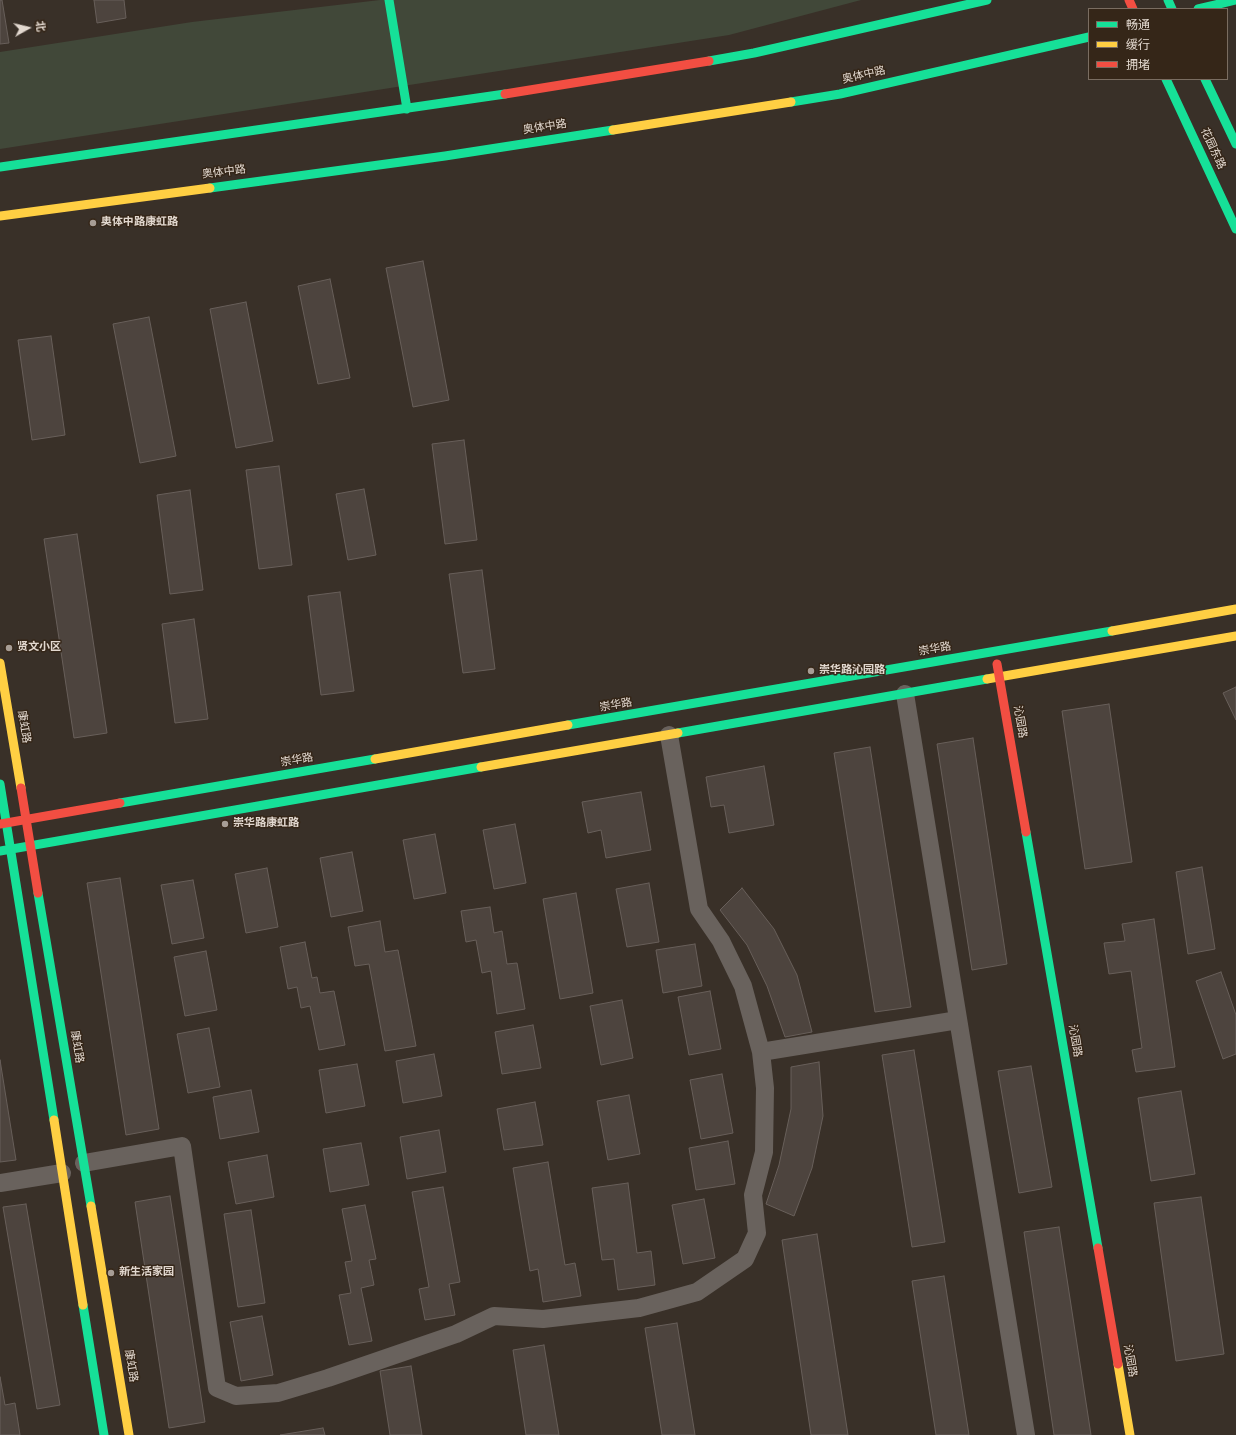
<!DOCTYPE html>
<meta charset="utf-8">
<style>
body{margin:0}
#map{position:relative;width:1236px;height:1435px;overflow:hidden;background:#393028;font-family:Overpass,"Noto Sans SC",sans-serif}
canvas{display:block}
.legend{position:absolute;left:1088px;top:8px;width:140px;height:72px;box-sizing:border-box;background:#352618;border:1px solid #7a6d61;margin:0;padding:5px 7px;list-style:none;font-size:12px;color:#e2d8cf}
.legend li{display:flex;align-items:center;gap:8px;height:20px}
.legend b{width:20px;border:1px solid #7a6d61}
.north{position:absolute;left:8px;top:8px;width:40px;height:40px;-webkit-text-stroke:3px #352618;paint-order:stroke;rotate:82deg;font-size:11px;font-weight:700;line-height:16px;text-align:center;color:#e2d8cf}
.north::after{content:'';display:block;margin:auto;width:14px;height:18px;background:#e2d8cf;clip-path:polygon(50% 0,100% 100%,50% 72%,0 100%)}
</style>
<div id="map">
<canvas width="1236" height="1435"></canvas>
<ul class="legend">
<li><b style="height:5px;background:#16e098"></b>畅通</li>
<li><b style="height:5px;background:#ffcf43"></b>缓行</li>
<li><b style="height:5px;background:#f24e42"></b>拥堵</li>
</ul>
<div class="north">北</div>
</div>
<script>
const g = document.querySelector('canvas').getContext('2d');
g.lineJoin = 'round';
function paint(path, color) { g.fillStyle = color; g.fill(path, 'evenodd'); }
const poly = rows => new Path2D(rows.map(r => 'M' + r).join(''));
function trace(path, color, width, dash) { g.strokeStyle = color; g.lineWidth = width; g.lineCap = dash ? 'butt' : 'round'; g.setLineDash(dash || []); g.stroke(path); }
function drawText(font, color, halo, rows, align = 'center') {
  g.font = font + ' Overpass,"Noto Sans SC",sans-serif'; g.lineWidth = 3; g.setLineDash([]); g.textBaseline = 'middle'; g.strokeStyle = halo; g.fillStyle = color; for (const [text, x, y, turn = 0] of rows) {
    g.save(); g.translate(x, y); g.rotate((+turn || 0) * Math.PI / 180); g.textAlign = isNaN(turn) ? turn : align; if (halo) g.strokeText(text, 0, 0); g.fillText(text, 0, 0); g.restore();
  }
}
const green = poly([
 [380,0,861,0,729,35,0,149,0,52,192,22]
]);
const building = poly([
 [0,0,2,0,9,43,0,44,0,0],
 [94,0,124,0,126,18,97,23,94,0],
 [423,261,449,400,413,407,386,268,423,261],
 [330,279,350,378,318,384,298,286,330,279],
 [246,302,273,441,236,448,210,309,246,302],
 [149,317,176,456,140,463,113,324,149,317],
 [51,336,65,435,32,440,18,340,51,336],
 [464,440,477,540,445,544,432,444,464,440],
 [279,466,292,565,259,569,246,470,279,466],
 [364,489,376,555,348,560,336,494,364,489],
 [190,490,203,590,170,594,157,495,190,490],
 [77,534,107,733,74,738,44,539,77,534],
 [482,570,495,669,463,673,449,574,482,570],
 [340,592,354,691,321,695,308,596,340,592],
 [194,619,208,719,175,723,162,624,194,619],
 [1236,687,1236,720,1223,693,1236,687],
 [1109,704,1132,862,1085,869,1062,711,1109,704],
 [973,738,1007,964,972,970,937,744,973,738],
 [870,747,911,1007,875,1012,834,753,870,747],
 [764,766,774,825,729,833,724,805,711,807,706,777,764,766],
 [641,792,651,850,606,858,601,830,588,833,582,802,641,792],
 [515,824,526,883,494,889,483,830,515,824],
 [435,834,446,893,414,899,403,840,435,834],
 [352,852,363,911,331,917,320,858,352,852],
 [1202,867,1215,949,1188,954,1176,872,1202,867],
 [267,868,278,927,246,933,235,874,267,868],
 [120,878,159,1129,126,1135,87,883,120,878],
 [193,880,204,938,172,944,161,885,193,880],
 [649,883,659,942,627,947,616,889,649,883],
 [742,888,774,929,797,975,812,1032,785,1037,767,986,747,945,720,910,742,888],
 [576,893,593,993,560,999,543,899,576,893],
 [490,907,494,933,502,931,507,964,517,963,525,1009,497,1014,491,971,482,973,476,940,466,942,461,911,490,907],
 [1154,919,1175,1067,1136,1072,1132,1050,1142,1048,1131,971,1109,974,1104,943,1125,941,1122,924,1154,919],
 [380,921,385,952,398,950,416,1046,385,1051,369,964,355,966,348,927,380,921],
 [305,942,312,978,317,977,320,993,334,991,345,1045,319,1050,310,1006,301,1008,297,987,288,989,280,947,305,942],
 [695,944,702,986,663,993,656,950,695,944],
 [206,951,217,1010,185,1016,174,957,206,951],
 [1221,972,1236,1015,1236,1054,1223,1059,1196,981,1221,972],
 [710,991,721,1049,689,1055,678,997,710,991],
 [622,1000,633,1058,601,1065,590,1006,622,1000],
 [533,1025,541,1068,502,1074,495,1032,533,1025],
 [209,1028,220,1087,188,1093,177,1034,209,1028],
 [914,1050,945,1242,912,1247,882,1055,914,1050],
 [434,1054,442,1096,403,1103,396,1061,434,1054],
 [0,1060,16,1160,0,1162,0,1060],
 [819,1062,823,1116,812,1168,794,1216,766,1204,779,1165,791,1109,791,1067,819,1062],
 [357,1064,365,1106,326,1113,319,1070,357,1064],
 [1031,1066,1052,1187,1019,1193,998,1071,1031,1066],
 [722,1074,733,1133,701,1139,690,1080,722,1074],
 [251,1090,259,1132,220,1139,213,1097,251,1090],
 [1181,1091,1195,1174,1151,1181,1138,1098,1181,1091],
 [629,1095,640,1154,608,1160,597,1101,629,1095],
 [535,1102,543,1145,504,1150,497,1109,535,1102],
 [439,1130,446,1172,407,1179,400,1137,439,1130],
 [728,1141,735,1184,696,1190,689,1148,728,1141],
 [361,1143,369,1185,330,1192,323,1149,361,1143],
 [267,1155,274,1197,236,1204,228,1162,267,1155],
 [548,1162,565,1265,575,1263,581,1296,543,1302,538,1269,530,1271,513,1168,548,1162],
 [628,1183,637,1253,651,1251,655,1285,618,1290,614,1259,602,1260,592,1188,628,1183],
 [443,1187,460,1282,449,1284,455,1315,425,1320,419,1289,429,1287,412,1192,443,1187],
 [170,1196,205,1422,169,1428,135,1202,170,1196],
 [1201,1197,1224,1354,1176,1361,1154,1203,1201,1197],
 [704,1199,715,1258,683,1264,672,1205,704,1199],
 [26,1204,60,1405,37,1409,3,1207,26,1204],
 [365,1205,376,1259,369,1260,374,1285,361,1288,372,1341,349,1345,339,1295,351,1293,345,1262,352,1261,342,1209,365,1205],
 [251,1210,265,1303,238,1307,224,1214,251,1210],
 [1059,1227,1091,1435,1054,1435,1024,1232,1059,1227],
 [817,1234,848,1435,811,1435,782,1240,817,1234],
 [944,1276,969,1435,936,1435,912,1281,944,1276],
 [262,1316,273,1375,241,1381,230,1322,262,1316],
 [677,1323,695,1435,662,1435,645,1328,677,1323],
 [544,1345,559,1435,526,1435,513,1350,544,1345],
 [411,1366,422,1435,390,1435,380,1371,411,1366],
 [0,1377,5,1405,15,1403,20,1435,0,1435,0,1377],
 [323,1428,325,1435,280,1435,323,1428]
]);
const street = poly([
 [905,694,1026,1435],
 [761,1052,958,1020],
 [84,1163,182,1146,217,1388,236,1396,278,1393,328,1378,456,1334,494,1316,543,1319,639,1308,697,1292,745,1259,757,1233,753,1195,764,1152,765,1088,761,1052,743,986,721,941,699,909,669,735],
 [0,1183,62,1173]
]);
const fast = poly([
 [389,0,407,109],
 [1168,0,1172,9],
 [1198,9,1236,0],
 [709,61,754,53,987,0],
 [1166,79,1236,229],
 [1205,79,1236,144],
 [791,102,840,94,1089,37],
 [0,167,505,94],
 [210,188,445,156,613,130],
 [568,725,1112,631],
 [678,733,987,679],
 [0,784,54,1120],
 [120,803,375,759],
 [1026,832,1098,1248],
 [0,851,481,767],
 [38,893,91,1206],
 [83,1305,104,1435]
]);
const slow = poly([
 [613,130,791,102],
 [0,216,210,188],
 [1112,631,1236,609],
 [0,663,21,788],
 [987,679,1236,636],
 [375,759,568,725],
 [481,767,678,733],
 [54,1120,83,1305],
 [91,1206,129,1435],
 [1118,1364,1130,1435]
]);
const jam = poly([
 [1129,0,1133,9],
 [505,94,709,61],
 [997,664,1026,832],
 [21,788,38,893],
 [0,824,120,803],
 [1098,1248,1118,1364]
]);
const markers = [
 [93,223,4,"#a79d95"],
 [9,648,4,"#a79d95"],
 [811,671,4,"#a79d95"],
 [225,824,4,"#a79d95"],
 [111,1273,4,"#a79d95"]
];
const streetNames = [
 ["奥体中路",864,76,-13],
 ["奥体中路",545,128,-9],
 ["花园东路",1212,149,65],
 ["奥体中路",224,173,-7],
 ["崇华路",935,650,-10],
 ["崇华路",616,706,-10],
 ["沁园路",1019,722,80],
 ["康虹路",23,727,81],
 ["崇华路",297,761,-10],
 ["沁园路",1074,1041,80],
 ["康虹路",76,1047,81],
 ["沁园路",1129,1361,80],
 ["康虹路",130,1366,81]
];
const poiNames = [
 ["奥体中路康虹路",101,223],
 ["贤文小区",17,648],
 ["崇华路沁园路",819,671],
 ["崇华路康虹路",233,824],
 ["新生活家园",119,1273]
];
paint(green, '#414839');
paint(building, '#4d443e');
trace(building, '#685f5a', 1);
trace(street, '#69625d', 18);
trace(fast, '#16e098', 9);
trace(slow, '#ffcf43', 9);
trace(jam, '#f24e42', 9);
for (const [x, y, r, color] of markers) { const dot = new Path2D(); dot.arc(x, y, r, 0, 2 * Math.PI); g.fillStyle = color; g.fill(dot); trace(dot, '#352618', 1.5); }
drawText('11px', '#e2d8cf', '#352618', streetNames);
drawText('bold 11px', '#e2d8cf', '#352618', poiNames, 'left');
</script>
